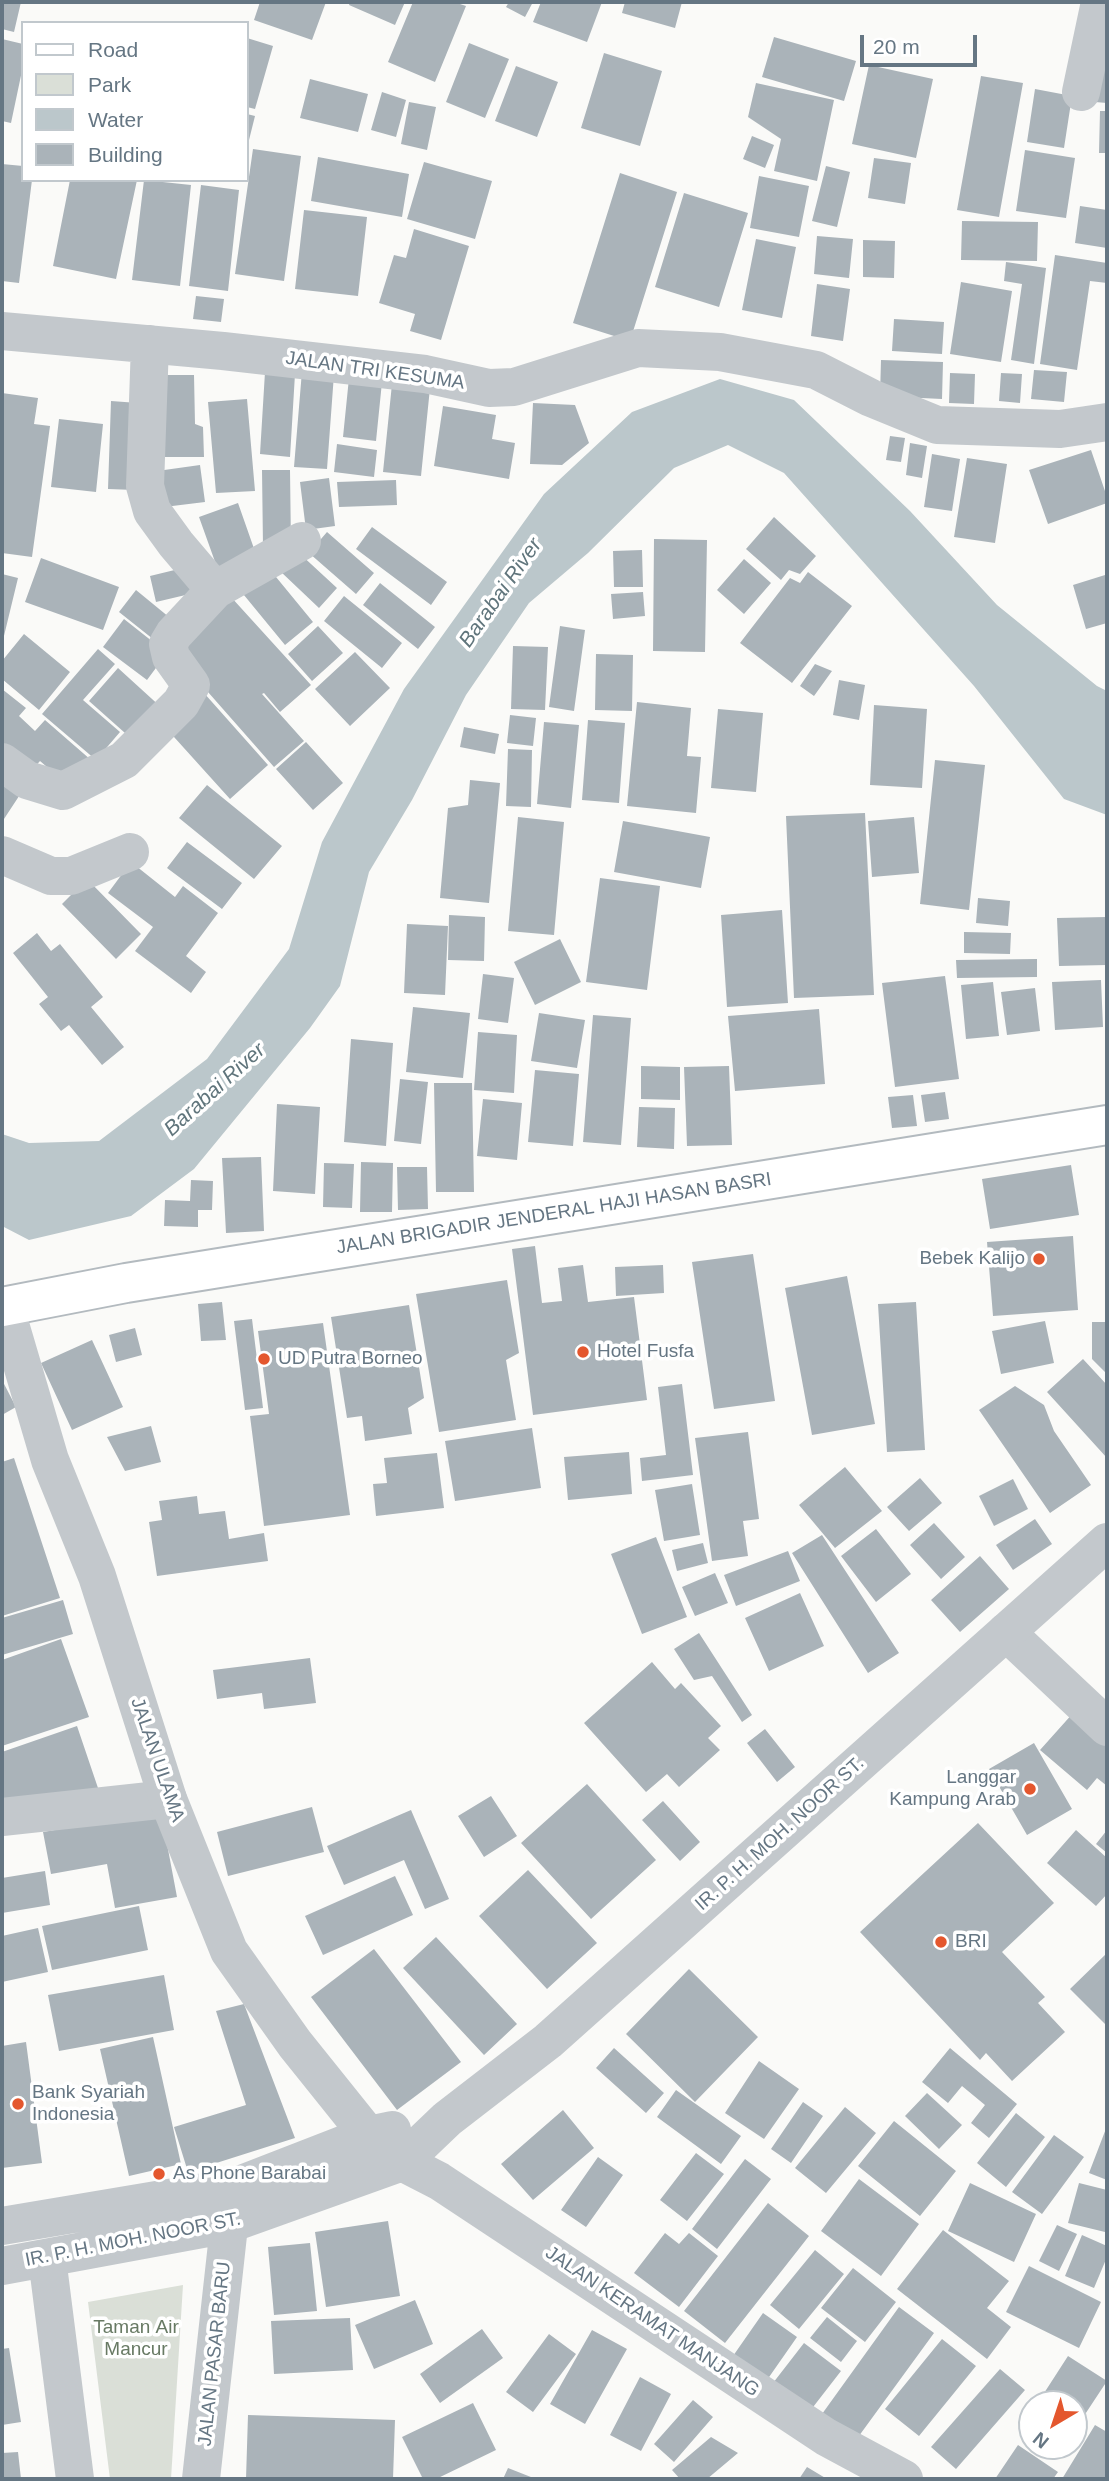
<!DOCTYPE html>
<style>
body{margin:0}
#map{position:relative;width:1109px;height:2481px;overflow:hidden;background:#fafaf8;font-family:Arial,sans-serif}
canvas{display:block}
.frame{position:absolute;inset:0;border:4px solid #657683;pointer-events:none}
.legend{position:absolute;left:21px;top:21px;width:228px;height:161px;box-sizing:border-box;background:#fff;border:2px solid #c1c8cd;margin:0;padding:9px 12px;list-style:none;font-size:21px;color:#657683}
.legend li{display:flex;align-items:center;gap:14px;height:35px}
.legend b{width:35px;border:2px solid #c1c8cd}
.north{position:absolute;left:1018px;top:2390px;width:70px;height:70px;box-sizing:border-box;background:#fff;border:2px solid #c1c8cd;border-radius:50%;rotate:219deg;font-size:19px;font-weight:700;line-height:28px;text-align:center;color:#657683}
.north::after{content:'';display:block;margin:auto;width:24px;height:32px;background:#e4572e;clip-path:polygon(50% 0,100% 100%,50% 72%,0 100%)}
.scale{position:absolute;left:860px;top:35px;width:117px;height:32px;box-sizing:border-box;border:4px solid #657683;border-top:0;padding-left:9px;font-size:21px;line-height:24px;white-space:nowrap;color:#657683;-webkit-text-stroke:5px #fff;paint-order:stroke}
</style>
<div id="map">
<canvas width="1109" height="2481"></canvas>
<div class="frame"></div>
<ul class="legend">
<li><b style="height:9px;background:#fff"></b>Road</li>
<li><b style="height:19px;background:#dadfd7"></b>Park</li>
<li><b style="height:19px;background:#bbc7cb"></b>Water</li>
<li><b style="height:19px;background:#aab3b9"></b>Building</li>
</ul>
<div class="north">N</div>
<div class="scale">20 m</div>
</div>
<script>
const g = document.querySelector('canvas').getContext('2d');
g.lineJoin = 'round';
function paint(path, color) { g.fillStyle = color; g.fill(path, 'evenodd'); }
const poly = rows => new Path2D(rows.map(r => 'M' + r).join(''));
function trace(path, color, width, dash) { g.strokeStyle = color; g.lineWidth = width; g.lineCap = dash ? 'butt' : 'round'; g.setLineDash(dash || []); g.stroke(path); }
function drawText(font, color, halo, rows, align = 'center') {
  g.font = font + ' Arial,sans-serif'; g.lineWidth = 7; g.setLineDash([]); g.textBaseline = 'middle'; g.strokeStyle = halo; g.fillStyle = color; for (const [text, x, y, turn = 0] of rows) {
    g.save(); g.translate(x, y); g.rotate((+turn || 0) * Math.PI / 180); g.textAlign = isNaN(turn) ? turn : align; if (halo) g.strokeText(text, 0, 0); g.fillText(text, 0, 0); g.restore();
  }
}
const green = poly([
 [183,2285,171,2479,110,2479,88,2302]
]);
const water = poly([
 [720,379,794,400,910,511,997,605,1097,686,1107,691,1107,815,1064,799,974,686,784,473,728,445,674,468,588,553,529,603,466,695,412,800,369,872,340,986,310,1028,194,1169,131,1216,29,1240,2,1226,2,1134,29,1143,99,1141,207,1059,289,949,322,842,404,689,544,494,632,412]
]);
const building = poly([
 [2,2,21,2,14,32,2,29],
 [260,2,326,2,312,40,254,20],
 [350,2,405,2,395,25,349,5],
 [413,2,454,2,466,6,435,82,388,62],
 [509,2,533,2,525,17,506,7],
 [541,2,602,2,587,42,533,22],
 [625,2,682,2,675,28,622,13],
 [774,37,856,61,844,101,762,77],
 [247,38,273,46,255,109,247,107],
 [2,39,23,44,23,66,11,123,2,121],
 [469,43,509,59,485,118,446,102],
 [604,53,662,71,640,146,581,128],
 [1100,62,1107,63,1107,103,1095,102],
 [869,65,933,79,916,158,852,144],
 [516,66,558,82,537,137,495,121],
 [981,76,1023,83,999,217,957,210],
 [310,79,368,94,358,132,300,118],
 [756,83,834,100,817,181,774,171,781,139,748,117],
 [1035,89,1072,96,1064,148,1027,142],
 [382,92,406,100,396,137,371,130],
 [409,102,436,107,427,150,401,144],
 [1100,111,1107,111,1107,153,1099,153],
 [247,114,255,116,248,144,247,144],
 [752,136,774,145,765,168,743,159],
 [253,149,301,156,284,281,235,274],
 [1025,150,1075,158,1066,218,1016,211],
 [318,157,409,174,402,217,311,201],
 [874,158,911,163,905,204,868,198],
 [424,162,492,181,475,239,407,219],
 [2,164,23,166,23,180,32,180,19,283,2,281],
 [826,166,850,172,837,227,812,221],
 [620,173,677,192,630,341,573,323],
 [759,176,809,186,799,237,750,228],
 [70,180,137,180,116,279,53,266],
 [144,180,191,185,180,286,132,280],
 [201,185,239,190,228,291,189,286],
 [684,193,748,213,719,307,655,287],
 [1080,206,1107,210,1107,248,1075,243],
 [304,210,367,217,358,296,295,289],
 [962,221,1038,222,1037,261,961,260],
 [414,229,469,246,441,340,410,331,415,314,379,303,394,255,406,258],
 [817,236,853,239,849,278,814,274],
 [756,239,796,247,782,318,742,310],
 [863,240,895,241,894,278,863,277],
 [1055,255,1107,263,1107,283,1090,281,1077,370,1040,364],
 [1006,262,1046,268,1034,364,1011,360,1022,284,1004,281],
 [961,282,1012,291,1001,362,950,354],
 [817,284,850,289,843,341,811,336],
 [196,296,224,299,221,322,193,319],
 [894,319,944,322,942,354,892,351],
 [881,360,943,362,942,399,880,396],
 [1034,370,1067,372,1064,402,1031,399],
 [302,371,334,374,327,469,294,467],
 [265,372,295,374,290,457,260,454],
 [950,373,975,374,974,404,949,403],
 [1001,373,1022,374,1020,403,999,401],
 [154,375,194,375,195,424,203,427,204,457,154,457],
 [349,378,382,382,376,441,343,437],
 [392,384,430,388,421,476,383,472],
 [2,393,38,398,34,424,50,426,32,557,2,553],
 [247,399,255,491,216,493,208,402],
 [111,401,138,403,135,490,108,489],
 [533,403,575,405,589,443,562,465,530,464],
 [443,406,496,415,492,439,515,443,509,479,434,466],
 [59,419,103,424,96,492,51,487],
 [890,436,905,438,901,462,886,460],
 [910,443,927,446,922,478,906,475],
 [337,444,377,450,374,477,334,472],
 [1091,450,1107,497,1107,503,1048,524,1029,470],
 [932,454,960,459,952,511,924,507],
 [967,458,1007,464,995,543,954,537],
 [200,465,205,502,156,508,150,472],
 [262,470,290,470,291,547,263,547],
 [329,478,335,526,306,530,300,482],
 [396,480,397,505,339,507,337,482],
 [238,503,258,560,223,584,199,517],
 [774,517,816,556,800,574,789,570,781,580,746,549],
 [372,527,447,582,431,605,356,549],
 [327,532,374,573,356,594,309,553],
 [654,539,707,540,705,652,653,651],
 [642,550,643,587,614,587,613,551],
 [298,552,337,588,319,608,280,571],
 [41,558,119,587,103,630,25,602],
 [744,559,771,583,744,614,717,590],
 [267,566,313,622,285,645,239,589],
 [187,567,194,593,156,602,150,576],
 [808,572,852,606,792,683,740,643,790,578,800,583],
 [2,574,18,578,3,640,2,640],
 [1105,575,1107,623,1086,629,1073,585],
 [380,583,435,627,418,649,363,605],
 [136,590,175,622,158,643,119,612],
 [643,592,645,616,613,619,611,594],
 [344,596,402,643,382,668,324,621],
 [231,597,311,685,280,712,264,693,262,694,304,741,274,767,171,650],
 [124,619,167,653,147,680,103,647],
 [318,626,343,653,312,681,288,654],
 [560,626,585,630,574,711,549,707],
 [24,634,70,672,39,710,2,679,2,661],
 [513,646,548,647,545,710,511,709],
 [98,649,115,664,83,700,120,732,96,760,42,714],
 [355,652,390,688,350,726,315,689],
 [596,654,633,655,632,711,595,710],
 [815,664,832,671,814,696,800,686],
 [118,668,163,709,134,741,89,701],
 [839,680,865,685,859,720,833,715],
 [2,689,26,708,19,716,35,731,45,720,91,760,69,786,40,761,26,777,2,755],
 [204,693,268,765,230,799,165,727],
 [637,702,691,708,687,756,701,757,696,813,627,806],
 [874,705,927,709,922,788,870,785],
 [718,709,763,713,756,792,711,788],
 [510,715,536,718,533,746,507,743],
 [588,720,625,723,619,803,582,800],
 [544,722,579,725,571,808,537,804],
 [464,727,499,734,495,754,460,747],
 [306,742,343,783,313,810,276,769],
 [508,749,532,750,531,807,506,806],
 [935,760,985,765,969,910,920,904],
 [2,772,25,787,2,822],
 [470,780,500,783,489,903,440,898,448,808,468,805],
 [207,785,282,846,254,879,179,818],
 [865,813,874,995,794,998,786,816],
 [518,817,564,822,554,935,508,931],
 [914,817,919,873,872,877,868,821],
 [623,821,710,837,701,888,614,872],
 [187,842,242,883,222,909,167,868],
 [131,862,175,897,183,886,218,913,186,956,206,972,191,993,135,951,153,927,108,893],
 [600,878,660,886,647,990,586,982],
 [87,879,141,934,116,959,62,904],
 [978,898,1010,901,1008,926,976,923],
 [782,910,788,1003,727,1007,721,915],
 [449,915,485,917,484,961,448,960],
 [1107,917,1107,965,1059,966,1057,918],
 [407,924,448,926,445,995,404,993],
 [964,932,1011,933,1010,954,964,953],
 [37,933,51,951,60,944,103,997,91,1007,124,1047,102,1065,69,1025,61,1031,39,1004,48,997,13,953],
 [560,939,581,982,535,1005,514,962],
 [1037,959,1037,977,957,978,956,960],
 [483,974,514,978,508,1023,478,1019],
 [945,976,959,1079,895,1087,882,983],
 [1101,980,1103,1027,1055,1030,1052,982],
 [993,982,999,1036,966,1039,961,985],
 [1035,988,1040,1031,1007,1035,1001,992],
 [413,1007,470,1013,463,1078,406,1072],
 [819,1009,825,1084,735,1091,728,1016],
 [539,1013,585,1020,577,1068,531,1061],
 [593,1015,631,1018,621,1145,583,1142],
 [478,1032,517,1035,514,1093,474,1090],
 [351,1039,393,1043,386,1146,344,1142],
 [641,1066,680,1067,680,1100,641,1099],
 [729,1066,732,1145,687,1146,684,1067],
 [535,1070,579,1074,573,1146,528,1142],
 [400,1079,428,1082,421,1144,394,1141],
 [434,1083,472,1083,474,1192,436,1192],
 [945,1092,949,1119,925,1122,921,1095],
 [913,1095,917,1126,892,1128,888,1097],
 [483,1099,522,1103,517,1160,477,1156],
 [277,1104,320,1107,315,1194,273,1191],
 [639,1107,675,1108,674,1149,637,1147],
 [261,1157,264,1231,226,1233,222,1158],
 [361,1162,393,1163,392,1212,360,1212],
 [324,1163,354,1164,352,1208,323,1207],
 [1071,1165,1079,1215,990,1229,982,1179],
 [397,1167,427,1167,428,1209,398,1210],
 [191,1180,213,1181,212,1210,198,1210,198,1227,164,1226,165,1200,190,1201],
 [1073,1236,1078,1310,993,1316,987,1242],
 [535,1246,542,1303,562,1301,558,1268,583,1265,588,1302,634,1297,647,1400,533,1415,512,1249],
 [753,1254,775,1401,714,1409,692,1262],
 [663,1265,664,1293,616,1296,615,1267],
 [847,1276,875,1424,812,1435,785,1288],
 [507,1280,519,1353,506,1360,516,1420,439,1432,416,1294],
 [222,1302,226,1340,201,1341,198,1304],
 [916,1302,925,1450,887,1452,878,1304],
 [409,1305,424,1398,408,1408,412,1434,365,1441,362,1416,347,1418,331,1317],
 [252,1319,263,1408,245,1410,234,1321],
 [1045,1321,1054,1363,1001,1374,992,1331],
 [1092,1322,1107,1322,1107,1374,1092,1359],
 [323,1323,350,1515,264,1526,250,1416,269,1414,258,1331],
 [135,1328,142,1355,116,1362,109,1335],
 [92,1340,123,1407,72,1430,41,1363],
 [1083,1359,1107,1385,1107,1458,1047,1392],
 [2,1380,16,1407,2,1415],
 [682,1384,693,1475,642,1481,640,1458,666,1455,658,1387],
 [1015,1386,1044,1405,1054,1431,1091,1485,1050,1513,979,1410],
 [151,1426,161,1462,125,1471,107,1437],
 [532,1428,541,1488,455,1501,445,1441],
 [748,1432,759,1519,743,1521,748,1556,712,1561,695,1438],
 [629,1452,632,1494,568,1500,564,1457],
 [437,1453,444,1508,376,1516,373,1484,387,1483,384,1458],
 [14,1458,60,1598,2,1616,2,1462],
 [845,1467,882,1511,835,1548,799,1505],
 [920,1478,942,1503,909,1531,887,1507],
 [1013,1479,1028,1509,994,1526,979,1496],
 [692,1484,700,1535,664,1541,655,1490],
 [197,1496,199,1514,225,1511,229,1539,264,1533,268,1561,157,1576,149,1522,162,1520,159,1501],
 [1035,1519,1052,1544,1013,1570,996,1545],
 [934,1523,965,1557,941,1579,910,1545],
 [876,1529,911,1574,876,1602,841,1556],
 [822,1535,899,1653,868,1673,792,1553],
 [656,1537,687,1617,642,1634,611,1554],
 [703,1543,708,1563,677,1571,672,1550],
 [788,1551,800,1581,736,1606,724,1575],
 [980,1556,1009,1589,960,1632,931,1600],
 [715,1573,728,1603,695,1616,682,1587],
 [800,1593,824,1646,769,1671,745,1618],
 [63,1600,73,1634,2,1655,2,1618],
 [699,1633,752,1715,742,1722,712,1676,694,1680,674,1649],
 [61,1639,89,1717,2,1746,2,1660],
 [310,1658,316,1703,264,1709,262,1693,217,1699,213,1670],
 [652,1662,675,1689,681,1683,721,1726,708,1738,720,1750,679,1787,667,1774,646,1792,584,1723],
 [1074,1712,1107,1741,1107,1786,1097,1778,1087,1790,1040,1750],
 [77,1726,98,1788,2,1805,2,1752],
 [765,1729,795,1767,777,1782,747,1743],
 [1034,1743,1072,1809,1027,1835,989,1769],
 [587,1784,656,1860,591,1919,521,1843],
 [491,1796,517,1836,484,1857,458,1816],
 [663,1801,700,1842,680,1861,642,1820],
 [312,1807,324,1852,228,1876,217,1832],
 [411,1810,449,1899,425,1909,404,1860,344,1885,327,1846],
 [161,1812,177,1897,115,1908,107,1864,51,1874,43,1832],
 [978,1823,1054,1903,1002,1952,1045,1997,1038,2003,1065,2032,1012,2081,986,2053,980,2060,860,1932],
 [1076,1830,1107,1858,1107,1894,1096,1906,1047,1863],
 [1107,1830,1107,1853,1096,1844],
 [528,1870,597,1943,547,1989,479,1916],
 [45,1871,50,1905,2,1913,2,1878],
 [395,1876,413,1915,323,1955,305,1916],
 [139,1906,148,1950,52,1970,42,1926],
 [38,1928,48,1972,2,1982,2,1936],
 [436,1937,517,2024,484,2055,403,1968],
 [374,1949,461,2062,397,2110,311,1997],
 [1107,1953,1107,2022,1105,2024,1070,1989],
 [689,1969,758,2037,695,2102,626,2034],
 [164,1975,174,2030,59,2051,48,1995],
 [244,2004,295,2138,188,2172,174,2127,246,2105,216,2011],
 [153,2037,181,2164,129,2176,100,2049],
 [26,2042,42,2163,2,2168,2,2046],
 [614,2048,664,2093,646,2113,596,2068],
 [950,2048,1017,2104,989,2138,971,2123,985,2105,962,2086,948,2103,922,2082],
 [759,2061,799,2089,764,2139,725,2113],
 [676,2090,741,2136,721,2164,657,2117],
 [927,2093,962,2125,939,2149,905,2116],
 [803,2102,823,2116,791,2163,771,2149],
 [845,2107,876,2133,826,2193,795,2168],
 [563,2110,594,2148,533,2200,501,2164],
 [1016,2113,1045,2137,1006,2187,977,2163],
 [894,2121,956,2171,920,2216,858,2166],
 [1107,2126,1107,2180,1089,2173],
 [1054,2135,1084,2157,1042,2214,1012,2192],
 [696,2153,724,2174,687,2221,660,2200],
 [598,2157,623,2175,586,2227,561,2210],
 [745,2159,771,2179,717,2249,692,2229],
 [859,2179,919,2224,881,2276,821,2231],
 [970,2183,1036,2214,1014,2262,948,2231],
 [1079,2183,1107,2190,1107,2223,1105,2232,1068,2223],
 [768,2203,809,2236,725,2343,684,2311],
 [388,2221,400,2296,326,2307,315,2232],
 [1057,2225,1077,2234,1059,2271,1039,2261],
 [943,2230,1009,2281,987,2308,1011,2327,987,2359,897,2289],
 [665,2233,679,2244,689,2233,718,2256,679,2307,634,2273],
 [1082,2235,1107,2246,1107,2257,1094,2288,1065,2276],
 [310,2243,317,2311,274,2315,268,2247],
 [815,2250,844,2274,799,2329,770,2305],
 [1029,2266,1101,2302,1079,2348,1006,2312],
 [853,2268,896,2302,865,2342,821,2308],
 [415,2300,433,2344,374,2369,355,2325],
 [899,2307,934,2333,856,2440,822,2414],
 [763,2313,797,2337,767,2380,733,2356],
 [827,2317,857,2341,841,2362,810,2338],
 [350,2318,353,2370,274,2374,271,2321],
 [482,2329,503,2358,440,2403,420,2374],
 [592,2330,627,2349,585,2424,550,2404],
 [549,2334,576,2354,533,2412,506,2392],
 [942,2339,976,2366,919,2436,885,2409],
 [804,2343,841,2371,810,2411,773,2383],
 [9,2348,21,2422,2,2425,2,2349],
 [1068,2356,1107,2381,1074,2431,1074,2404,1037,2404],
 [1000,2369,1025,2390,956,2469,931,2447],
 [640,2377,671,2394,641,2451,610,2435],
 [693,2400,713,2417,674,2462,654,2444],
 [473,2403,496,2450,436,2479,423,2479,402,2437],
 [1032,2411,1032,2437,1021,2429],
 [248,2415,395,2420,393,2479,246,2479],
 [1095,2425,1107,2432,1107,2479,1062,2479],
 [711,2437,738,2453,707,2479,680,2479,672,2470],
 [1018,2445,1058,2472,1053,2479,995,2479],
 [18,2452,21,2479,2,2479,2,2453],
 [807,2467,827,2479,799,2479],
 [508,2468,536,2479,503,2479]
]);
const minor = poly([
 [1081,92,1100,2],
 [2,331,223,351,425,374,489,388,514,387,638,348,720,352,816,370,871,398,937,425,1060,429,1107,422],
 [150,344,145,486,152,511,176,544,215,590],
 [2,762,27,780,63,791,124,760,181,703,191,685,171,657,168,644,174,634,215,590,302,541],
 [2,855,51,876,71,876,130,852],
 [1006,1632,1107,1727],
 [2,1817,168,1799]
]);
const tertiary = poly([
 [5,1307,50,1460,97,1576,168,1799,229,1951,295,2044,368,2135,402,2162,439,2181,826,2437,904,2479],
 [2,2226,234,2187,368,2135,392,2130],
 [47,2258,75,2479],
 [2,2266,229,2224,402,2162,447,2119,548,2041,1107,1542],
 [201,2479,232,2199]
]);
const secondary = poly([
 [2,1307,126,1283,1107,1125]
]);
const markers = [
 [1039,1259,7,"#e4572e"],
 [583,1352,7,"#e4572e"],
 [264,1359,7,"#e4572e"],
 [1030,1789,7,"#e4572e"],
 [941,1942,7,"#e4572e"],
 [18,2104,7,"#e4572e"],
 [159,2174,7,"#e4572e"]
];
const streetNames = [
 ["JALAN TRI KESUMA",375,371,8],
 ["JALAN BRIGADIR JENDERAL HAJI HASAN BASRI",554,1214,-9],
 ["JALAN ULAMA",157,1760,71],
 ["IR. P. H. MOH. NOOR ST.",780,1834,-42],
 ["IR. P. H. MOH. NOOR ST.",133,2240,-11],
 ["JALAN KERAMAT MANJANG",652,2322,34],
 ["JALAN PASAR BARU",215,2354,-84]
];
const poiNames = [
 ["Bebek Kalijo",1025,1259,"right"],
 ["Hotel Fusfa",597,1352],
 ["UD Putra Borneo",278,1359],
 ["Langgar",1016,1778,"right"],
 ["Kampung Arab",1016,1800,"right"],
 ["BRI",955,1942],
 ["Bank Syariah",32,2093],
 ["Indonesia",32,2115],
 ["As Phone Barabai",173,2174]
];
const parkNames = [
 ["Taman Air",136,2328],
 ["Mancur",136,2350]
];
const waterNames = [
 ["Barabai River",501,593,-55],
 ["Barabai River",215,1090,-42]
];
paint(green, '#dadfd7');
paint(water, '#bbc7cb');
paint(building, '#aab3b9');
trace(secondary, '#b3babf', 42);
trace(minor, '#c3c8cc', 38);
trace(tertiary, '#c3c8cc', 38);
trace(secondary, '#fff', 38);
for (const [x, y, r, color] of markers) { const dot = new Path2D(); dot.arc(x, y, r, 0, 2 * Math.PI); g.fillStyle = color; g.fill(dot); trace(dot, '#fff', 2.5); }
drawText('19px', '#657683', '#fff', streetNames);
drawText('19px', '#657683', '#fff', poiNames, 'left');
drawText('19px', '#687a64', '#fff', parkNames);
drawText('italic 21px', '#60757c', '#fff', waterNames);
</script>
